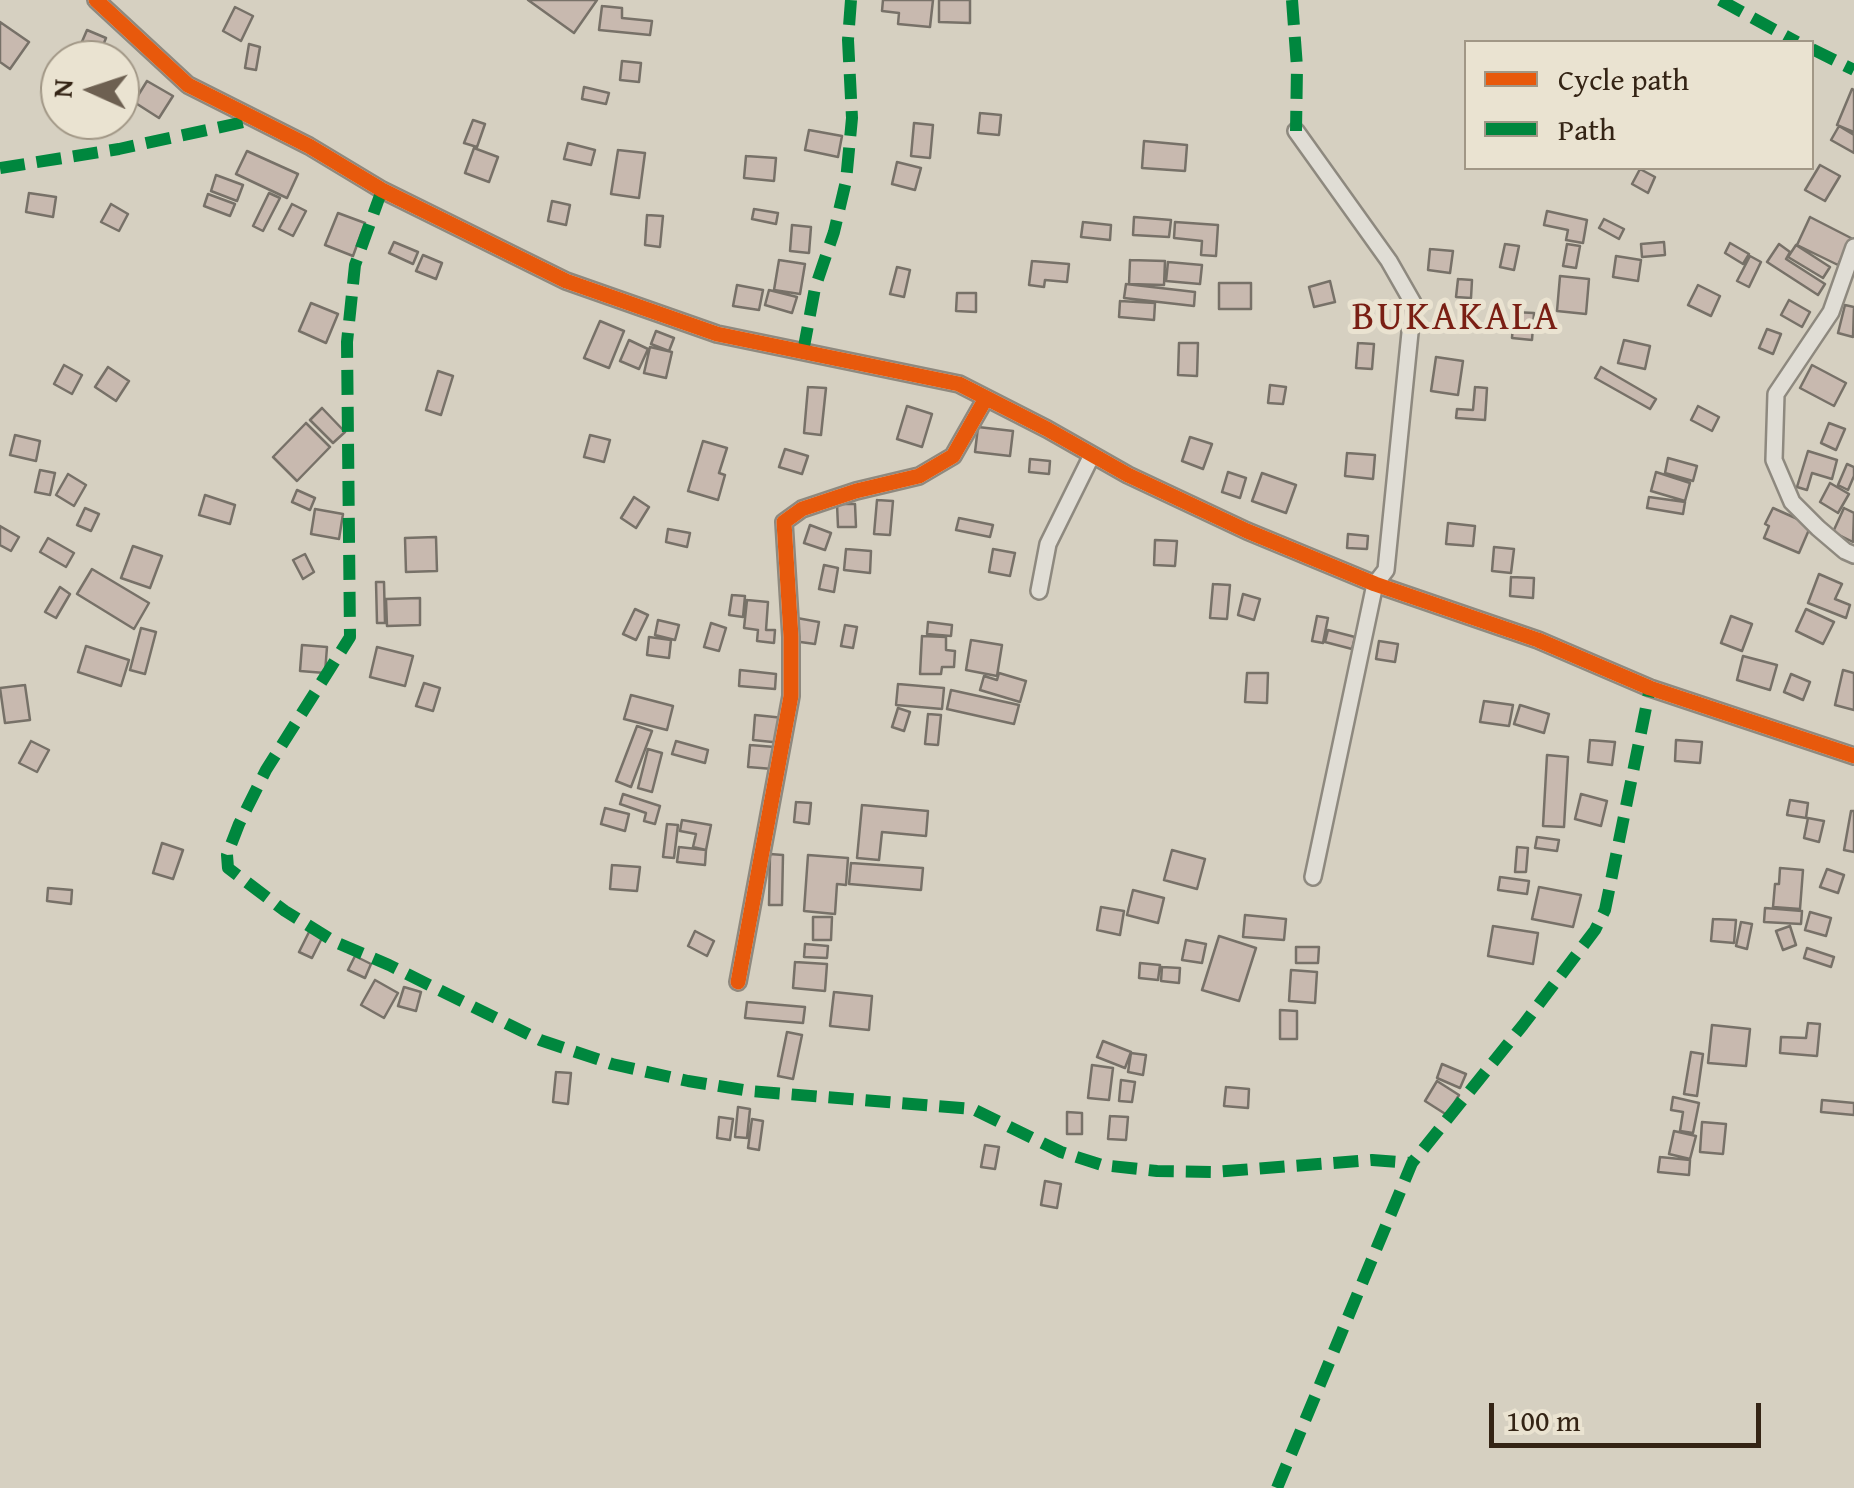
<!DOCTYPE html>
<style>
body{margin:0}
#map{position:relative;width:1854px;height:1488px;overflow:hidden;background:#d6d0c1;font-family:"Gentium Book Plus",serif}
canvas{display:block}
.legend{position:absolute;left:1464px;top:40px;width:350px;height:130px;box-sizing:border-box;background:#eae3d1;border:2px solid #a19786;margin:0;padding:12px 18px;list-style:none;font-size:30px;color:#342415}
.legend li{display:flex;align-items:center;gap:20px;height:50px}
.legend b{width:50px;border:2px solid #a19786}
.north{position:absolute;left:40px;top:40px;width:100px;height:100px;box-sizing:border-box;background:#eae3d1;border:2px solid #a19786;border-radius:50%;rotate:273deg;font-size:28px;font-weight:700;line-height:40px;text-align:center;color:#342415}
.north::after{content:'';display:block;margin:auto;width:35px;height:45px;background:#6d6051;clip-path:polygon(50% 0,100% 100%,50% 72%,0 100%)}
.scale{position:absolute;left:1489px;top:1403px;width:272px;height:45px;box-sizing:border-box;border:5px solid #342415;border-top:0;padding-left:12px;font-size:30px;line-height:35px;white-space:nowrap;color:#342415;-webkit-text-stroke:8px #eae3d1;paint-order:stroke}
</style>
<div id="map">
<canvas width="1854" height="1488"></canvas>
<ul class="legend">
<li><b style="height:12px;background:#e8590c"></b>Cycle path</li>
<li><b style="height:12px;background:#00873e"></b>Path</li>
</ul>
<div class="north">N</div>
<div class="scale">100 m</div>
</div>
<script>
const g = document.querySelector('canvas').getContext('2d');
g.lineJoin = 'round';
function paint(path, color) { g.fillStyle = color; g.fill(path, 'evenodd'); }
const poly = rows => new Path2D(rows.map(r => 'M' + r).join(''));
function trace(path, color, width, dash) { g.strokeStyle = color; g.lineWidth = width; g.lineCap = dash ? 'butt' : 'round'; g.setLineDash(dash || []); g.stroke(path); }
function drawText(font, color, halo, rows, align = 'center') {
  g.font = font + ' "Gentium Book Plus",serif'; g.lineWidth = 10; g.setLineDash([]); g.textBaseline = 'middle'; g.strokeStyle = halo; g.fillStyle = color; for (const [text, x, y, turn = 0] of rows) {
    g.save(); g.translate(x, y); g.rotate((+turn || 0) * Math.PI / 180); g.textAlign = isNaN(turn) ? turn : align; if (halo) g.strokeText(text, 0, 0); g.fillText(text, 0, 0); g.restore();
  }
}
const building = poly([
 [528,0,597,0,574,33,528,0],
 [883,0,933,0,930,27,898,24,899,13,882,11,883,0],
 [939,0,970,0,970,23,939,22,939,0],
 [602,6,622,8,622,18,652,21,650,35,599,30,602,6],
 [235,7,253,16,241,41,223,31,235,7],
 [0,22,29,42,10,69,0,62,0,22],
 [87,30,106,38,97,60,81,60,75,58,87,30],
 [249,44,260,47,256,70,245,68,249,44],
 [622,61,641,63,639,82,620,80,622,61],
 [147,81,173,96,159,118,134,102,147,81],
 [584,87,609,93,606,104,582,99,584,87],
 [1852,89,1854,90,1854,132,1837,125,1852,89],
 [980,113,1001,115,999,135,978,133,980,113],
 [473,120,485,124,477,147,464,143,473,120],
 [914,123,933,125,930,158,911,156,914,123],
 [1839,126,1854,135,1854,153,1831,140,1839,126],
 [809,130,842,136,838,157,805,150,809,130],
 [1144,141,1187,145,1185,171,1142,168,1144,141],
 [568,143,595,150,591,165,564,159,568,143],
 [474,148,498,157,489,182,465,173,474,148],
 [618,150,645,153,639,198,611,194,618,150],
 [247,151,298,174,287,198,236,174,247,151],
 [746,156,776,158,774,181,744,178,746,156],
 [897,162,921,168,915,190,892,184,897,162],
 [1820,165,1840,176,1825,201,1805,190,1820,165],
 [1640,169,1655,177,1648,193,1632,184,1640,169],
 [216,175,243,185,237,201,211,191,216,175],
 [29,193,56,197,53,217,26,212,29,193],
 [269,193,280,198,263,231,253,226,269,193],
 [208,194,235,204,230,216,204,206,208,194],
 [552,201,570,205,566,225,548,221,552,201],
 [111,204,128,214,119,231,101,222,111,204],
 [292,204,306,211,293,236,279,229,292,204],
 [754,209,778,213,776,224,752,219,754,209],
 [1547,211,1587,220,1583,243,1566,240,1568,230,1544,225,1547,211],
 [338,213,365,223,353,256,325,245,338,213],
 [647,215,663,216,660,247,645,245,647,215],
 [1134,217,1171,220,1169,237,1133,235,1134,217],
 [1810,217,1851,238,1838,265,1797,245,1810,217],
 [1604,219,1624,229,1619,239,1599,228,1604,219],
 [1083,222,1111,225,1110,240,1081,237,1083,222],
 [1175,222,1218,225,1216,256,1201,255,1202,241,1174,238,1175,222],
 [792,225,811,227,809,253,790,251,792,225],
 [394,242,418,252,413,264,389,253,394,242],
 [1664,242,1665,255,1642,257,1641,244,1664,242],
 [1730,243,1749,254,1743,264,1725,253,1730,243],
 [1505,244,1519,246,1514,270,1500,267,1505,244],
 [1567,244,1580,246,1576,268,1563,266,1567,244],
 [1779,244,1790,252,1786,259,1825,284,1818,295,1767,262,1779,244],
 [1796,245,1830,267,1823,278,1788,257,1796,245],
 [1430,249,1453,251,1450,273,1428,270,1430,249],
 [423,255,442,263,436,279,416,271,423,255],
 [1616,256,1641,260,1638,281,1613,277,1616,256],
 [1750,256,1761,262,1749,287,1737,281,1750,256],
 [779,260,805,264,800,294,774,290,779,260],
 [1130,260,1165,261,1164,285,1129,284,1130,260],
 [1032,261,1069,264,1067,282,1045,280,1044,287,1029,285,1032,261],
 [1168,262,1202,265,1200,284,1166,281,1168,262],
 [897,267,910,270,904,297,890,294,897,267],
 [1560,276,1589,279,1586,314,1557,311,1560,276],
 [1458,279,1472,280,1471,298,1456,297,1458,279],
 [1330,281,1335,302,1314,307,1309,287,1330,281],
 [1219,283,1251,283,1251,309,1219,309,1219,283],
 [1126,284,1195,292,1194,306,1124,298,1126,284],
 [737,285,763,290,759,310,733,306,737,285],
 [1698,285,1720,296,1711,316,1688,305,1698,285],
 [769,290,797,297,792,313,765,305,769,290],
 [957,293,976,293,976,312,956,311,957,293],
 [1789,300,1810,312,1802,327,1781,315,1789,300],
 [1120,301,1155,303,1154,320,1119,317,1120,301],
 [311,303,338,314,326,343,299,331,311,303],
 [1845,305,1854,307,1853,337,1838,333,1845,305],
 [1514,312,1534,313,1532,340,1512,338,1514,312],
 [600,321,624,331,609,368,584,358,600,321],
 [1767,329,1781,334,1773,354,1759,348,1767,329],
 [656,331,674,338,669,351,651,344,656,331],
 [629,340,648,349,639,369,620,361,629,340],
 [1624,340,1650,346,1645,369,1618,363,1624,340],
 [1179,343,1198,343,1197,376,1178,375,1179,343],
 [1358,343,1374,344,1372,369,1356,368,1358,343],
 [650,347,672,352,666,378,644,373,650,347],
 [1436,357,1463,361,1458,395,1431,391,1436,357],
 [64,365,82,375,72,394,54,384,64,365],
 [1812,365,1846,383,1834,406,1800,388,1812,365],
 [108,367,129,381,116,401,95,387,108,367],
 [1601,367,1656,399,1650,409,1595,378,1601,367],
 [438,371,453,376,441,415,426,410,438,371],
 [1270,385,1286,387,1283,404,1268,403,1270,385],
 [808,387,826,388,821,435,804,433,808,387],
 [1475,387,1487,388,1485,420,1456,418,1457,409,1473,410,1475,387],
 [907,406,932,414,922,447,897,439,907,406],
 [1698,406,1719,417,1712,431,1691,420,1698,406],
 [322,408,345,432,333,443,310,420,322,408],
 [306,423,330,447,297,481,273,457,306,423],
 [1829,423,1845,429,1836,450,1821,443,1829,423],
 [978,427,1013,431,1010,456,975,452,978,427],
 [15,435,40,441,36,461,10,455,15,435],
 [590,435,610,440,604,462,584,457,590,435],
 [1190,437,1212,444,1203,469,1182,461,1190,437],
 [703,441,727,448,719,473,725,475,718,500,688,491,703,441],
 [785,449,808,456,802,474,779,467,785,449],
 [1808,451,1837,460,1832,479,1812,473,1807,490,1797,487,1808,451],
 [1347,453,1375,455,1373,479,1345,476,1347,453],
 [1668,458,1697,466,1693,481,1665,473,1668,458],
 [1030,459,1050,461,1049,474,1029,472,1030,459],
 [1847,464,1854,467,1854,476,1848,490,1838,485,1847,464],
 [40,470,55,473,50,495,35,492,40,470],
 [1228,472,1246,478,1240,498,1222,492,1228,472],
 [1656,472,1690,483,1685,501,1651,491,1656,472],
 [1262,473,1296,485,1286,513,1252,501,1262,473],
 [68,474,86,485,74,506,56,495,68,474],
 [1830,483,1849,494,1838,513,1820,502,1830,483],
 [297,490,315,498,310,510,292,502,297,490],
 [205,495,235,505,230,524,199,515,205,495],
 [634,497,649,507,636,528,621,518,634,497],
 [1649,497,1685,502,1683,514,1647,508,1649,497],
 [877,500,893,501,890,535,874,534,877,500],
 [837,504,855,504,856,527,838,527,837,504],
 [85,508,99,514,91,531,77,525,85,508],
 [1773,508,1811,525,1799,553,1764,538,1769,526,1765,524,1773,508],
 [1844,508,1854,513,1853,542,1833,532,1844,508],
 [315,509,343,514,339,539,311,534,315,509],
 [959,518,993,525,990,537,956,530,959,518],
 [1448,523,1475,526,1473,546,1446,544,1448,523],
 [810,525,831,533,825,550,804,543,810,525],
 [0,526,19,537,11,551,0,545,0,526],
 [668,529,690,533,687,547,666,542,668,529],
 [1348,534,1368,536,1367,549,1347,548,1348,534],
 [436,537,437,571,406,572,405,538,436,537],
 [48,538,74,553,66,567,40,552,48,538],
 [1155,540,1177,541,1175,566,1154,565,1155,540],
 [133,546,162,556,150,588,121,578,133,546],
 [1494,547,1514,549,1511,573,1492,571,1494,547],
 [846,549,871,551,870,573,844,570,846,549],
 [993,549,1015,553,1010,576,989,572,993,549],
 [305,554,314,572,303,579,293,560,305,554],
 [824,565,838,568,834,592,819,589,824,565],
 [92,569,149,603,134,629,77,594,92,569],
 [1819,574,1842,584,1835,599,1850,605,1846,618,1808,603,1819,574],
 [1511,577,1534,578,1533,598,1510,596,1511,577],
 [376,582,384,582,385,623,377,623,376,582],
 [1213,584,1230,585,1227,619,1210,618,1213,584],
 [60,587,70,594,56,618,45,612,60,587],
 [1243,594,1260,599,1254,620,1238,615,1243,594],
 [732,595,745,596,743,617,729,615,732,595],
 [420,598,420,625,387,626,386,599,420,598],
 [747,600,768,602,766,630,775,630,774,643,757,641,758,630,744,628,747,600],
 [635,609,648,615,636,640,623,634,635,609],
 [1806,609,1834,622,1823,644,1796,631,1806,609],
 [1317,616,1328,618,1323,643,1312,641,1317,616],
 [1731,616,1752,624,1742,651,1721,643,1731,616],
 [797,618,819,622,815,644,793,641,797,618],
 [658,620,679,625,675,640,655,635,658,620],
 [928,622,952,625,951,636,927,634,928,622],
 [711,623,726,628,719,651,704,647,711,623],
 [845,625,857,627,853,648,841,646,845,625],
 [141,628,156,632,145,674,130,670,141,628],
 [1328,630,1355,637,1352,649,1325,642,1328,630],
 [922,636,946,637,946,650,955,651,954,667,942,667,941,674,920,674,922,636],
 [649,637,671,640,669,658,647,655,649,637],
 [971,640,1002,645,997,676,966,670,971,640],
 [1379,641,1398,644,1395,662,1376,659,1379,641],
 [302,645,327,647,325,673,300,671,302,645],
 [86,646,129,660,121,686,78,672,86,646],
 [377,647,413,656,405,686,370,677,377,647],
 [1743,656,1777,665,1770,690,1737,680,1743,656],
 [740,670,776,674,775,689,739,686,740,670],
 [1843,670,1854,673,1854,710,1835,705,1843,670],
 [999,673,1026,681,1020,702,980,690,984,676,997,680,999,673],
 [1247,673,1268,673,1267,703,1245,702,1247,673],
 [1791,674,1810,682,1803,700,1784,692,1791,674],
 [424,683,440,688,433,711,416,706,424,683],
 [898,684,944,688,942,709,896,705,898,684],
 [25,685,30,720,5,723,0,688,25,685],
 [951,690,1019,705,1014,724,947,709,951,690],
 [631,695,673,706,667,730,624,719,631,695],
 [1484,701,1513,705,1509,726,1480,722,1484,701],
 [1520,705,1549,714,1544,733,1514,724,1520,705],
 [898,708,910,712,904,731,892,727,898,708],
 [928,714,941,715,938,745,925,744,928,714],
 [755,715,784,718,782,743,753,740,755,715],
 [637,726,652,731,631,787,616,781,637,726],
 [1590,740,1615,742,1612,765,1588,762,1590,740],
 [1676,740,1702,742,1700,763,1675,761,1676,740],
 [31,741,49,750,37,772,19,763,31,741],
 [676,741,708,750,705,763,672,754,676,741],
 [750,745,775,747,773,769,748,767,750,745],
 [648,749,662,753,652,792,638,788,648,749],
 [1547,755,1568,757,1564,827,1543,826,1547,755],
 [623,794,660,806,655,824,644,821,646,813,620,804,623,794],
 [1581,794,1607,801,1601,826,1575,819,1581,794],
 [1790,800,1808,803,1806,818,1787,815,1790,800],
 [796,802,811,803,809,824,794,822,796,802],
 [862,805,928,811,926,836,882,832,879,860,857,858,862,805],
 [605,808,629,814,625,831,601,824,605,808],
 [1851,811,1854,811,1854,852,1844,850,1851,811],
 [1808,818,1824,821,1819,842,1804,838,1808,818],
 [682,820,711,825,706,850,693,847,696,834,680,831,682,820],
 [667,824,678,825,674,858,663,857,667,824],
 [1537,837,1559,840,1557,851,1535,848,1537,837],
 [162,843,183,850,173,879,153,873,162,843],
 [679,847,706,850,705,865,677,862,679,847],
 [1517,847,1528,848,1526,872,1515,872,1517,847],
 [1172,850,1205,859,1197,889,1164,880,1172,850],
 [770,854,783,855,782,905,769,905,770,854],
 [808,855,848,858,846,885,837,884,835,914,804,911,808,855],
 [851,863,923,868,921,890,849,884,851,863],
 [612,865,640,867,637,891,610,889,612,865],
 [1780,868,1803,870,1800,909,1773,907,1775,884,1779,884,1780,868],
 [1827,869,1844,875,1838,893,1820,887,1827,869],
 [1500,877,1529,881,1527,894,1498,890,1500,877],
 [1539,887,1581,895,1573,927,1532,919,1539,887],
 [48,888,72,890,71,904,47,901,48,888],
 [1133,890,1164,898,1158,923,1127,915,1133,890],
 [1101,907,1124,911,1120,935,1097,930,1101,907],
 [1765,908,1802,911,1801,924,1764,922,1765,908],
 [1810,912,1831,918,1826,936,1805,930,1810,912],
 [1245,915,1286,919,1284,940,1243,937,1245,915],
 [813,917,832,917,831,940,813,940,813,917],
 [1713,919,1736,920,1734,943,1711,941,1713,919],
 [1741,922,1752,924,1747,949,1736,946,1741,922],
 [1493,926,1538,933,1533,964,1488,956,1493,926],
 [1790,926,1796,945,1783,950,1776,931,1790,926],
 [310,930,323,936,312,958,299,952,310,930],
 [695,931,714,941,707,956,688,946,695,931],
 [1219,936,1256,948,1239,1001,1202,990,1219,936],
 [1186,940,1206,944,1202,963,1182,960,1186,940],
 [805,944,828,946,827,958,804,957,805,944],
 [1296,947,1319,947,1318,963,1296,963,1296,947],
 [1807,948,1834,957,1831,967,1804,958,1807,948],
 [355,956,371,964,365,978,348,970,355,956],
 [795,962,827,964,825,991,793,988,795,962],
 [1140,963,1160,965,1158,980,1139,978,1140,963],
 [1162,967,1180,968,1179,983,1161,981,1162,967],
 [1291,970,1317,972,1315,1003,1289,1001,1291,970],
 [375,980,398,993,384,1018,361,1005,375,980],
 [404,987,421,992,416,1011,398,1006,404,987],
 [834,992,872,996,869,1030,830,1026,834,992],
 [747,1002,805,1007,803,1023,745,1018,747,1002],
 [1280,1010,1297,1011,1297,1039,1280,1039,1280,1010],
 [1808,1023,1820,1024,1817,1056,1780,1053,1781,1037,1806,1038,1808,1023],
 [1712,1025,1750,1029,1746,1066,1708,1063,1712,1025],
 [787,1032,802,1035,793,1079,778,1076,787,1032],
 [1103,1041,1131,1052,1125,1068,1097,1057,1103,1041],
 [1691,1052,1703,1054,1697,1096,1684,1094,1691,1052],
 [1131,1053,1146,1055,1143,1075,1128,1072,1131,1053],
 [1442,1064,1466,1074,1460,1088,1437,1078,1442,1064],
 [1092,1065,1113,1068,1109,1100,1088,1098,1092,1065],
 [556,1072,571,1073,568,1104,553,1102,556,1072],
 [1121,1080,1135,1082,1132,1102,1119,1101,1121,1080],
 [1437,1081,1459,1095,1447,1115,1425,1101,1437,1081],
 [1226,1087,1249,1089,1248,1108,1224,1106,1226,1087],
 [1673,1097,1699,1103,1693,1133,1680,1131,1683,1112,1671,1110,1673,1097],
 [1822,1100,1854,1103,1854,1115,1821,1112,1822,1100],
 [738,1107,750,1109,747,1138,735,1137,738,1107],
 [1067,1112,1082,1113,1082,1134,1067,1134,1067,1112],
 [1110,1116,1128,1117,1126,1140,1108,1139,1110,1116],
 [719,1117,733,1119,730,1140,717,1138,719,1117],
 [752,1119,763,1121,759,1150,748,1148,752,1119],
 [1702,1122,1726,1124,1723,1154,1700,1152,1702,1122],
 [1674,1131,1696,1136,1690,1159,1669,1154,1674,1131],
 [985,1145,999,1147,995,1169,981,1167,985,1145],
 [1660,1157,1690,1160,1689,1175,1658,1172,1660,1157],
 [1045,1181,1061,1184,1057,1208,1041,1205,1045,1181]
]);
const street = poly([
 [96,0,188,85,309,146,382,190,566,281,717,334,959,384,1047,429,1128,475,1247,531,1375,584,1538,640,1650,688,1854,756],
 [1296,131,1389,261,1413,303,1386,570,1375,584,1313,877],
 [1854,247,1831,312,1776,394,1774,460,1792,502,1818,528,1845,551,1854,555],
 [1039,591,1048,544,1092,455],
 [738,982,791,696,791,637,784,522,802,509,856,491,919,476,953,456,986,398]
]);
const quiet = poly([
 [1292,0,1297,67,1296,131],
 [1720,0,1797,42],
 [1812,49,1854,70],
 [0,168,119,149,253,120],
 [382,190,355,265,347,342,350,637,266,770,239,824,227,855,228,868,285,911,335,942,389,965,540,1040,612,1064,688,1081,750,1091,973,1109,1061,1152,1102,1165,1157,1171,1213,1172,1372,1160,1412,1163],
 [803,352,815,288,834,232,846,181,852,118,848,40,851,0],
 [1277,1488,1412,1163,1523,1025,1595,930,1605,910,1650,688]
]);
const cycleway = poly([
 [96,0,188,85,309,146,382,190,566,281,717,334,959,384,1047,429,1128,475,1247,531,1375,584,1538,640,1650,688,1854,756],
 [738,982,791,696,791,637,784,522,802,509,856,491,919,476,953,456,986,398]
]);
const quarterNames = [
 ["BUKAKALA",1456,319]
];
paint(building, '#c8b9af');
trace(building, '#777168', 2.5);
trace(street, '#8e897f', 20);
trace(street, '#e0ddd5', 15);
trace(quiet, '#00873e', 12, [25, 12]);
trace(cycleway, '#e8590c', 15);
g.letterSpacing = '2.5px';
drawText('40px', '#7a1f14', '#eae3d1', quarterNames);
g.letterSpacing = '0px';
</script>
